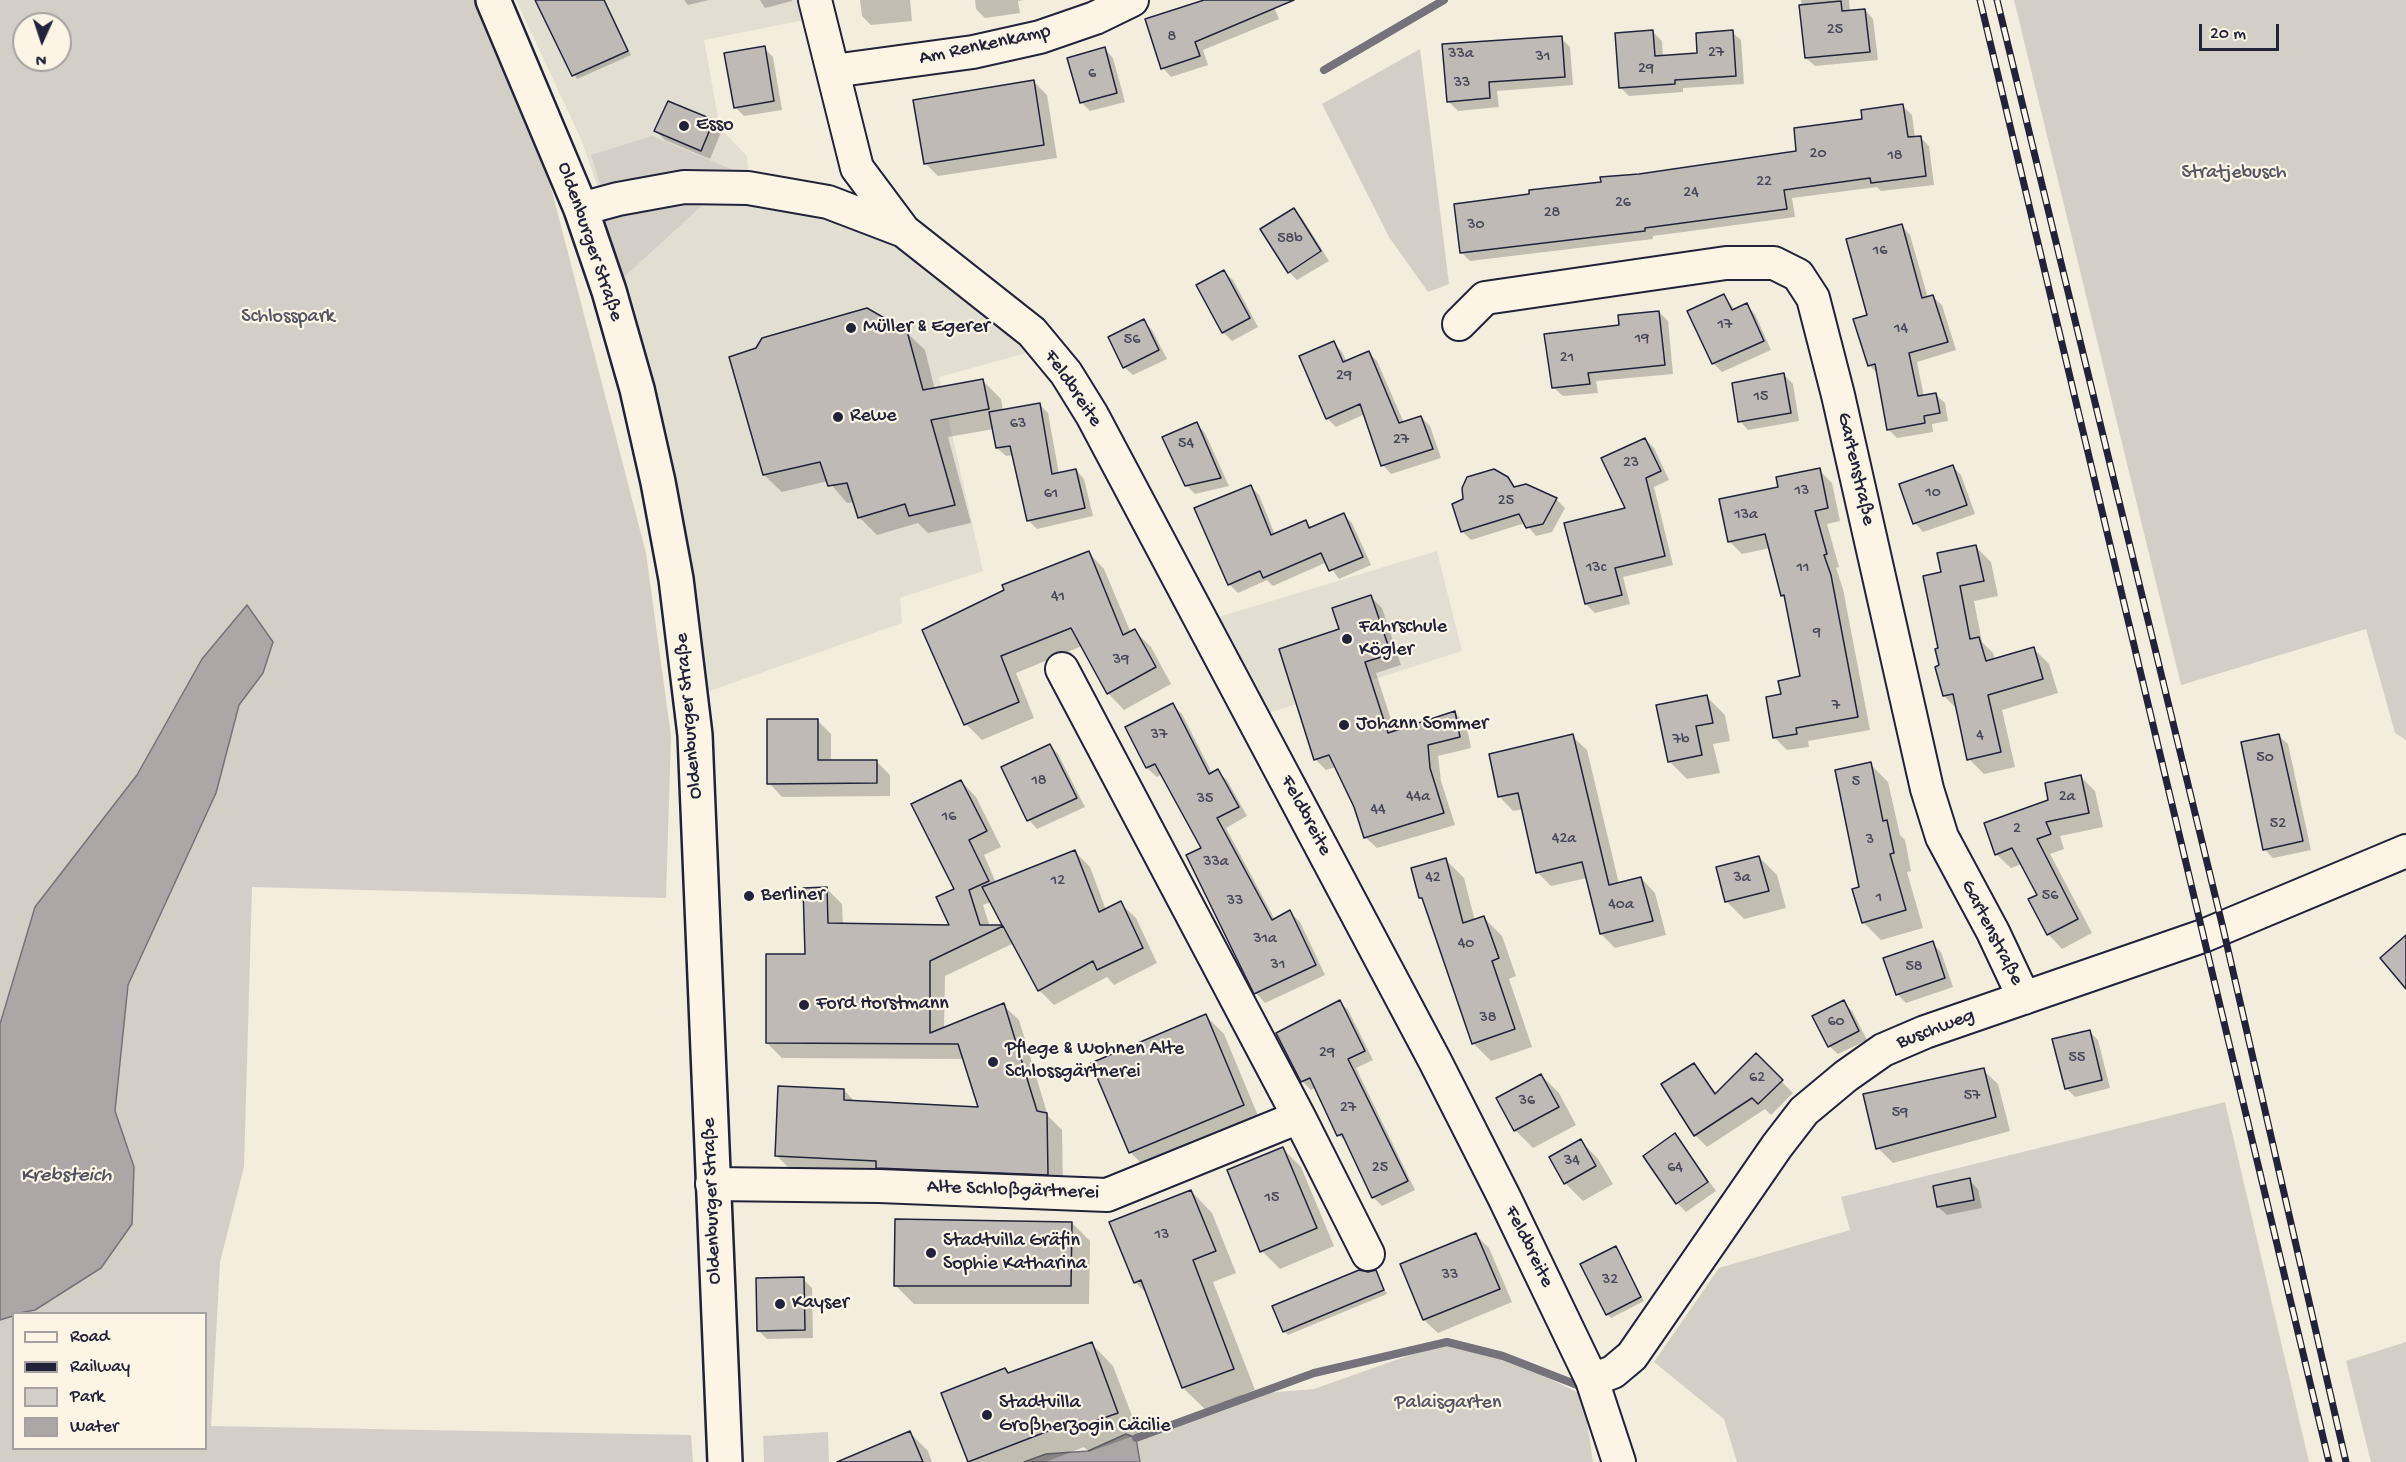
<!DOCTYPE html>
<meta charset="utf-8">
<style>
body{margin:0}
#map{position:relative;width:2406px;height:1462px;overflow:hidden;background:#f3edde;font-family:"Gochi Hand",sans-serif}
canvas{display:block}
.legend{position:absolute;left:12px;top:1312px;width:195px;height:138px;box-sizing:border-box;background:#fcf5e5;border:2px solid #a5a1a1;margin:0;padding:8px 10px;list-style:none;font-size:18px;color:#22223b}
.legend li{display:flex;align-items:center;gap:12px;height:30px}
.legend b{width:30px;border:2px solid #a5a1a1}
.north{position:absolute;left:12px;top:12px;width:60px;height:60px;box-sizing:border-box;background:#fcf5e5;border:2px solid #a5a1a1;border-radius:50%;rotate:183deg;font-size:16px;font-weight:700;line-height:24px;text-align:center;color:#22223b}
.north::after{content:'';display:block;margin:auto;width:21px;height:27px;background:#22223b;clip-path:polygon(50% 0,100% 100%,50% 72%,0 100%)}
.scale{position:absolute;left:2199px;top:24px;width:80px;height:27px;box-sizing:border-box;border:3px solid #22223b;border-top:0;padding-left:8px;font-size:18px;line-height:21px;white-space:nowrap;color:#22223b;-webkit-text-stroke:4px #fcf5e5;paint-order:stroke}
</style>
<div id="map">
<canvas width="2406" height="1462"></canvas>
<ul class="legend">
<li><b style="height:8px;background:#fcf5e5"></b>Road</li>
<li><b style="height:8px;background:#22223b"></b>Railway</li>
<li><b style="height:16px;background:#d4cfc6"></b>Park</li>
<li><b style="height:16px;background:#aca7a6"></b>Water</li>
</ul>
<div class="north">N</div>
<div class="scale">20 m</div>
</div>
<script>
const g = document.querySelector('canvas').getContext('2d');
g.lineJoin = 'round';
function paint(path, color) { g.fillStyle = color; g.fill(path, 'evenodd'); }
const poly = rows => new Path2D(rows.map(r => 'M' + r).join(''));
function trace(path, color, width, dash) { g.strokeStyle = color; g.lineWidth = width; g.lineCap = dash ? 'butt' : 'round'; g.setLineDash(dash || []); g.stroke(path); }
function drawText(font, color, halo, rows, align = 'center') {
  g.font = font + ' "Gochi Hand",sans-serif'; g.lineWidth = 4.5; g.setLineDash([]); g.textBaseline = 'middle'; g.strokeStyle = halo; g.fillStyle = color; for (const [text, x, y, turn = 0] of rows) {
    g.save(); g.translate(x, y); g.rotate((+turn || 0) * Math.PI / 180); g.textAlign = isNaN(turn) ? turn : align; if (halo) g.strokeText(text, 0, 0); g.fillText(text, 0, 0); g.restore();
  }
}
const built = poly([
 [516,0,810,0,814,18,704,40,720,128,747,156,749,179,602,199,581,139],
 [748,188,904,231,1045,348,939,377,983,571,900,598,902,623,690,698,609,291,704,204],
 [1437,551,1462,651,1253,718,1202,622]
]);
const green = poly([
 [0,0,479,0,541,149,646,553,671,736,666,898,252,887,244,1167,220,1262,211,1426,691,1435,693,1462,0,1462,0,1320,13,1316,14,1448,206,1448,206,1314,23,1313,35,1310,134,1167,115,1111,128,985,216,793,239,705,263,673,202,659,0,1024],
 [24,24,60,24,60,60,24,60],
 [2014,0,2406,0,2406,740,2395,733,2366,629,2181,685],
 [1420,49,1449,284,1428,292,1389,237,1322,104],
 [652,136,738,172,740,181,604,196,591,155],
 [748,188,704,204,609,291,581,209],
 [2225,1102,2309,1462,1737,1462,1724,1419,1654,1362,1719,1268,1850,1230,1841,1197],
 [1447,1342,1503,1356,1583,1395,1593,1462,1140,1462,1136,1438,1240,1395,1314,1389],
 [2406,1342,2406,1462,2371,1462,2346,1361],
 [828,1432,829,1462,764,1462,763,1436]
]);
const water = poly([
 [247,605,273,642,263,673,239,705,216,793,128,985,115,1111,134,1167,132,1224,101,1268,35,1310,14,1314,13,1316,0,1320,0,1024,35,907,137,775,202,659,247,605],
 [1126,1434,1136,1438,1140,1462,1024,1462,1046,1454,1088,1451,1126,1434]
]);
const shadow = poly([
 [537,0,605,0,631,55,577,79],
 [684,0,709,0,688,5],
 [760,0,792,0,792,1,765,8],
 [860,0,910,0,912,21,871,25,862,16],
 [975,0,1024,0,1018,1,1020,13,985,18,976,9],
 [1209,0,1271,0,1279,19,1203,50,1208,65,1171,77,1163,68],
 [1801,0,1849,0,1850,12,1865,10,1873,19,1878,60,1815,66,1806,58],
 [1653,32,1662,41,1663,57,1699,54,1732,32,1741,40,1744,84,1683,88,1683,92,1629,96,1620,87],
 [1561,38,1570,47,1573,85,1497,91,1499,107,1458,111,1449,102],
 [764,48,773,57,782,110,744,116,735,107],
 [1105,49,1113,58,1125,102,1090,111,1081,102],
 [1033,81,1047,95,1057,158,938,176,925,163],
 [1903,106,1912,115,1915,138,1920,137,1929,146,1934,185,1881,191,1877,187,1792,198,1795,217,1653,236,1653,239,1470,261,1461,252,1603,183,1798,152,1864,120],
 [713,121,722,130,710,159,665,140,656,131],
 [1293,210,1302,218,1329,261,1297,280,1289,272],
 [1902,226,1910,235,1928,298,1933,297,1942,305,1956,350,1917,362,1924,397,1936,395,1945,403,1948,421,1932,424,1933,432,1897,438,1889,430,1878,374,1869,365,1869,316],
 [1224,272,1233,280,1258,327,1232,341,1223,332],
 [1724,295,1735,310,1746,305,1755,314,1771,350,1722,372,1713,363],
 [1659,312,1668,321,1673,374,1596,381,1598,393,1563,396,1554,388,1621,326],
 [1144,321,1152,330,1167,359,1133,375,1124,367],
 [906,332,925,350,935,390,983,381,1001,399,1003,411,1039,404,1048,413,1059,474,1076,470,1084,479,1093,516,1037,529,1028,520,1014,455,1006,456,997,448,994,429,948,437,971,523,928,533,918,523,877,535,859,517,855,502,847,503,828,481,782,492,764,475,730,358],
 [1334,343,1342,352,1347,362,1369,353,1377,361,1404,423,1421,417,1430,426,1441,458,1391,474,1383,465,1365,414,1336,427,1327,418],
 [1784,375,1793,384,1799,421,1748,430,1740,421],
 [1197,424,1205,433,1229,486,1195,494,1186,485],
 [1645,439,1654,448,1669,480,1654,487,1673,565,1623,577,1630,604,1595,613,1586,604,1565,524,1627,509],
 [1952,466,1961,475,1975,514,1923,532,1915,523],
 [1819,470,1832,483,1840,521,1827,524,1839,567,1836,568,1843,589,1870,730,1808,741,1809,747,1787,750,1774,737,1782,695,1802,678,1787,599,1783,595,1770,548,1742,554,1729,541,1780,488],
 [1507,479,1517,488,1556,499,1565,508,1552,532,1536,536,1525,523,1471,540,1462,531],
 [1251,487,1259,495,1275,535,1306,522,1312,528,1343,514,1352,523,1371,565,1339,579,1327,562,1273,586,1267,580,1238,593,1229,584],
 [1976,547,1991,562,1998,596,1974,601,1982,642,1993,653,1995,660,2034,649,2049,664,2058,693,2002,710,2015,767,1984,774,1969,759,1957,709,1944,696,1939,649,1942,573],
 [1088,552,1104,569,1131,633,1135,631,1151,647,1171,684,1124,710,1108,693,1082,646,1016,673,1034,718,982,740,966,724,924,631],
 [1371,597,1382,608,1401,665,1376,673,1395,732,1455,713,1466,724,1471,748,1438,756,1441,781,1455,825,1377,848,1365,837,1356,806,1336,767,1326,770,1315,759,1341,630],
 [1707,697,1725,715,1730,741,1713,744,1720,773,1687,779,1669,761],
 [1172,705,1182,714,1212,773,1217,771,1227,780,1247,816,1226,828,1275,920,1290,912,1300,922,1325,975,1265,1003,1256,993,1203,849,1162,774,1157,777,1147,768],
 [817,720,831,734,831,762,876,761,890,775,890,796,782,797,769,783],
 [1572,736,1587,750,1619,884,1641,878,1655,893,1666,935,1615,948,1601,934,1587,878,1551,886,1537,872,1523,809,1513,811,1499,796],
 [2279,736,2288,744,2311,850,2273,858,2264,849],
 [1050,745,1058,754,1085,807,1037,829,1029,820],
 [1870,764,1888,782,1900,835,1905,840,1911,871,1907,872,1923,928,1881,940,1863,922],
 [2081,777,2095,791,2103,827,2060,836,2064,849,2050,854,2092,933,2062,949,2048,934,2039,896,2022,864,2011,868,1996,854,2050,801],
 [961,781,976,797,1001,847,984,855,996,883,1075,852,1090,867,1106,910,1120,903,1136,918,1157,963,1114,985,1107,977,1054,1005,1039,990,1014,943,945,976,944,1028,1003,1005,1019,1020,1048,1116,1062,1130,1063,1189,792,1171,777,1156,844,1090,855,1102,980,1108,965,1059,782,1058,767,1043,806,956,827,889,842,904,843,925,951,926,956,890],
 [991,902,1005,927,990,927,983,905],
 [1759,857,1777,875,1786,908,1744,919,1726,901],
 [1446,860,1464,878,1475,921,1484,918,1502,936,1516,976,1509,979,1532,1047,1491,1061,1473,1043,1426,903,1421,898],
 [1932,943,1941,952,1953,987,1906,1003,1897,994],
 [1340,1002,1348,1010,1373,1060,1356,1068,1415,1190,1382,1206,1373,1197,1348,1144,1339,1135,1316,1087,1311,1090,1302,1081],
 [1843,1002,1852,1011,1867,1040,1838,1054,1829,1046],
 [1206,1016,1224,1034,1261,1123,1148,1170,1130,1152],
 [2089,1031,2098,1040,2110,1088,2075,1097,2066,1088],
 [1756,1056,1793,1093,1771,1115,1765,1109,1707,1147,1695,1135,1694,1064,1717,1094],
 [1983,1070,1998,1084,2010,1131,1893,1163,1878,1148],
 [1541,1075,1559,1093,1576,1125,1533,1148,1515,1130],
 [1675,1135,1716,1191,1686,1212,1677,1203],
 [1581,1141,1598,1159,1613,1184,1583,1201,1565,1183],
 [1283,1149,1301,1167,1334,1246,1280,1269,1262,1251],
 [1969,1180,1978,1189,1982,1208,1947,1215,1938,1207],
 [1191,1191,1212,1213,1236,1273,1213,1282,1255,1390,1205,1409,1183,1388,1148,1295,1135,1282],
 [1072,1223,1090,1241,1089,1304,914,1304,896,1286],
 [1476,1235,1489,1248,1512,1302,1438,1333,1424,1320,1402,1265],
 [1615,1248,1644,1301,1611,1318,1607,1314],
 [1375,1272,1387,1294,1288,1335,1284,1331,1368,1273],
 [803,1279,812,1288,813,1338,767,1339,758,1330],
 [1092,1344,1113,1366,1139,1434,1089,1452,1084,1447,1046,1462,970,1462,943,1394,1005,1369,1010,1374],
 [910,1433,928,1451,932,1462,852,1462]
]);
const stream = poly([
 [1324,70,1444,0],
 [1136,1438,1314,1373,1447,1342,1503,1356,1585,1388]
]);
const building = poly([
 [535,0,604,0,628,51,572,76,535,0],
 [1204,0,1294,0,1195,42,1200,56,1161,69,1145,19,1204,0],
 [1841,1,1842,11,1865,9,1870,52,1805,58,1799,5,1841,1],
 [1653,30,1655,56,1697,53,1696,33,1733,30,1736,76,1675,80,1675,84,1619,88,1615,33,1653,30],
 [1562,36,1565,77,1489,82,1490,98,1447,102,1442,44,1562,36],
 [765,46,774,101,734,108,724,53,765,46],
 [1105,47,1117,93,1080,103,1067,58,1105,47],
 [1034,80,1044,145,924,164,913,100,1034,80],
 [668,101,714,120,701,151,654,131,668,101],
 [1903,104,1908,137,1921,136,1926,176,1871,183,1870,178,1784,190,1787,209,1645,228,1645,231,1460,253,1454,204,1529,194,1529,190,1601,182,1600,177,1639,174,1796,151,1794,128,1862,119,1861,110,1903,104],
 [1294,208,1321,251,1288,273,1260,229,1294,208],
 [1902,224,1922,298,1933,295,1948,342,1909,353,1918,396,1936,393,1940,413,1924,416,1925,423,1887,430,1875,364,1868,366,1853,319,1867,315,1846,239,1902,224],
 [1224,270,1250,318,1222,333,1196,285,1224,270],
 [1724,294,1732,310,1747,303,1764,341,1712,364,1687,311,1724,294],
 [867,308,907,331,923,390,983,379,989,409,931,420,955,505,909,516,905,504,858,518,847,483,828,486,820,462,763,475,729,357,756,348,762,338,867,308],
 [1659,311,1665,365,1588,373,1590,384,1552,388,1544,334,1619,325,1618,315,1659,311],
 [1144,319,1159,350,1123,368,1108,337,1144,319],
 [1334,341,1343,362,1369,351,1399,423,1421,416,1433,449,1381,466,1360,404,1326,419,1299,356,1334,341],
 [1784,373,1791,413,1738,422,1732,383,1784,373],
 [1040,403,1052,474,1076,469,1085,508,1027,521,1010,446,996,448,989,412,1040,403],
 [1197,422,1221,478,1185,486,1162,437,1197,422],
 [1645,438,1661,471,1646,478,1665,556,1615,568,1622,595,1585,604,1564,523,1625,508,1601,458,1645,438],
 [1953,465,1967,505,1913,524,1899,484,1953,465],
 [1820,468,1828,508,1815,511,1827,554,1824,555,1831,575,1858,717,1796,728,1797,734,1773,738,1766,697,1781,694,1778,681,1800,676,1784,595,1781,596,1765,534,1728,542,1719,499,1778,487,1776,477,1820,468],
 [1494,469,1508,477,1514,487,1526,484,1557,498,1543,524,1526,528,1519,514,1461,532,1452,504,1463,499,1462,488,1467,477,1494,469],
 [1251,485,1271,535,1306,520,1309,528,1344,513,1363,557,1329,571,1321,553,1263,578,1260,571,1228,585,1194,508,1251,485],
 [1976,545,1984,581,1960,586,1970,639,1979,637,1986,661,2034,647,2043,679,1988,695,2001,752,1967,760,1953,694,1943,696,1935,667,1939,665,1935,649,1938,648,1923,576,1941,572,1937,553,1976,545],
 [1089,551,1123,635,1135,629,1156,667,1107,694,1071,628,1001,656,1019,702,964,725,922,630,1004,590,1002,585,1089,551],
 [1371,595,1391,654,1365,662,1388,733,1455,711,1460,737,1428,745,1430,768,1444,813,1364,838,1354,807,1329,755,1314,760,1279,649,1339,629,1332,608,1371,595],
 [1707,695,1713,723,1696,726,1702,755,1668,762,1656,705,1707,695],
 [1173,703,1209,774,1218,769,1239,807,1217,818,1272,920,1290,910,1316,965,1254,994,1186,855,1201,848,1155,764,1146,768,1125,727,1173,703],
 [767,719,818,719,818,760,877,760,877,783,767,784,767,719],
 [1573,734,1609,885,1641,877,1653,921,1600,934,1582,862,1536,873,1518,793,1498,797,1489,754,1573,734],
 [2279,734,2303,841,2263,850,2241,742,2279,734],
 [1050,744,1077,798,1027,821,1001,767,1050,744],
 [1871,762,1883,821,1887,820,1894,853,1890,854,1906,910,1862,923,1852,889,1859,887,1835,770,1871,762],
 [2081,775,2089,813,2046,822,2051,834,2037,839,2078,919,2047,935,2028,899,2037,895,2012,848,1995,855,1984,823,2048,800,2045,783,2081,775],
 [961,780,987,831,969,840,989,881,969,890,980,925,1002,925,982,887,1075,850,1099,912,1121,901,1143,948,1097,970,1093,961,1038,991,1003,926,930,961,930,1033,1004,1003,1037,1111,1047,1113,1048,1175,876,1168,876,1161,775,1156,778,1086,844,1089,844,1100,978,1107,958,1044,766,1043,766,954,805,954,803,888,827,887,828,923,949,925,936,897,954,889,911,804,961,780],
 [1759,856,1769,891,1725,902,1716,867,1759,856],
 [1446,858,1463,923,1484,916,1499,958,1492,961,1515,1029,1472,1044,1422,898,1419,898,1411,868,1446,858],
 [2406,935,2406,989,2380,958,2406,935],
 [1933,941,1945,978,1896,995,1883,958,1933,941],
 [1340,1000,1365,1051,1348,1059,1408,1181,1372,1198,1342,1134,1337,1136,1310,1078,1301,1082,1276,1033,1340,1000],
 [1844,1000,1859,1031,1828,1047,1812,1016,1844,1000],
 [1206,1014,1244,1105,1129,1153,1091,1063,1206,1014],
 [2090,1030,2102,1080,2065,1089,2052,1039,2090,1030],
 [1756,1053,1783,1080,1758,1104,1752,1098,1694,1136,1661,1084,1694,1063,1715,1094,1756,1053],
 [1984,1068,1996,1117,1876,1149,1863,1094,1984,1068],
 [1541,1074,1559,1107,1514,1131,1496,1098,1541,1074],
 [1675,1133,1708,1182,1676,1204,1643,1156,1675,1133],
 [1581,1139,1596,1166,1564,1184,1549,1157,1581,1139],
 [1283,1147,1317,1228,1260,1252,1227,1170,1283,1147],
 [1970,1178,1974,1200,1937,1207,1933,1186,1970,1178],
 [1191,1190,1216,1251,1193,1260,1234,1369,1182,1388,1141,1280,1134,1283,1109,1222,1191,1190],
 [895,1219,1072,1222,1071,1286,894,1286,895,1219],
 [1476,1233,1500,1289,1423,1320,1400,1264,1476,1233],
 [1616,1246,1641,1297,1606,1315,1580,1264,1616,1246],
 [1359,1270,1368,1272,1376,1270,1384,1290,1283,1332,1272,1306,1359,1270],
 [804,1277,805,1330,757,1331,756,1278,804,1277],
 [1092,1342,1118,1413,1066,1431,1064,1425,968,1462,941,1393,1005,1368,1008,1373,1092,1342],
 [910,1431,923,1462,837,1462,910,1431]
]);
const minor = poly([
 [815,0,857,168,904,231,1032,332,1066,373,1092,415,1435,1061,1504,1197,1592,1380,1619,1462],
 [833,71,973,52,1040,37,1095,18,1132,0],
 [581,209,618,199,684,187,748,188,828,202,904,231],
 [1459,324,1485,298,1726,263,1774,263,1798,275,1813,298,1838,395,1927,789,1942,837,1993,932,2024,998],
 [1062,669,1299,1117,1368,1254],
 [712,1184,879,1186,1107,1195,1299,1117],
 [1592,1380,1613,1372,1632,1356,1777,1146,1804,1111,1846,1076,1883,1050,1925,1032,2203,936,2406,851]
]);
const tertiary = poly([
 [493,0,581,209,609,291,637,389,658,482,676,579,695,735,725,1462]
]);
const rail = poly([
 [1980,0,2329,1462],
 [1997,0,2223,928,2346,1462]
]);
const markers = [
 [684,126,6,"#22223b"],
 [851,328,6,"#22223b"],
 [838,417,6,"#22223b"],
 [1347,639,6,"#22223b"],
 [1344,725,6,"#22223b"],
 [749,896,6,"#22223b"],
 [804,1005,6,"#22223b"],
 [993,1062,6,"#22223b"],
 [931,1253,6,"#22223b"],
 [780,1304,6,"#22223b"],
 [987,1415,6,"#22223b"]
];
const numberNames = [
 ["25",1835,31],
 ["8",1172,38],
 ["27",1716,54],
 ["33a",1461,55],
 ["31",1543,58],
 ["29",1646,70],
 ["6",1092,75],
 ["33",1462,84],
 ["20",1818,155],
 ["18",1895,157],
 ["22",1764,183],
 ["24",1691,194],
 ["26",1623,204],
 ["28",1552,214],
 ["30",1476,226],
 ["58b",1290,240],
 ["16",1880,252],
 ["17",1725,326],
 ["14",1901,330],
 ["19",1642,340],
 ["56",1132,341],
 ["21",1567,359],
 ["29",1344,377],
 ["15",1761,398],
 ["63",1018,425],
 ["27",1401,441],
 ["54",1186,445],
 ["23",1631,464],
 ["13",1802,492],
 ["10",1933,494],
 ["61",1051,495],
 ["25",1506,502],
 ["13a",1746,516],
 ["13c",1596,569],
 ["11",1803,569],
 ["41",1058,598],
 ["9",1817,634],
 ["39",1121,661],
 ["7",1836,707],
 ["37",1159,736],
 ["4",1980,737],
 ["7b",1681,741],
 ["50",2265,759],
 ["18",1039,782],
 ["5",1856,783],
 ["44a",1418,798],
 ["2a",2067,798],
 ["35",1205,800],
 ["44",1378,811],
 ["16",949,818],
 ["52",2278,825],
 ["2",2017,830],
 ["42a",1564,840],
 ["3",1870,841],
 ["33a",1216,863],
 ["42",1433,879],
 ["3a",1742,879],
 ["12",1058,882],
 ["56",2050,897],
 ["1",1879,899],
 ["33",1235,902],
 ["40a",1621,906],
 ["31a",1265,940],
 ["40",1466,945],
 ["31",1278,966],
 ["58",1914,968],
 ["38",1488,1019],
 ["60",1836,1023],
 ["29",1327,1054],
 ["55",2077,1059],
 ["62",1757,1079],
 ["57",1972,1097],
 ["36",1527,1102],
 ["27",1348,1109],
 ["59",1900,1114],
 ["34",1572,1162],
 ["25",1380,1169],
 ["64",1675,1169],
 ["15",1272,1199],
 ["13",1162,1236],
 ["33",1450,1276],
 ["32",1610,1281]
];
const streetNames = [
 ["Am Renkenkamp",985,46,-12],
 ["Oldenburger Straße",589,242,71],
 ["Feldbreite",1072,389,56],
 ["Gartenstraße",1855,469,77],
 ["Oldenburger Straße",690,716,-95],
 ["Feldbreite",1305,816,62],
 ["Gartenstraße",1991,933,63],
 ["Buschweg",1936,1030,-21],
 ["Alte Schloßgärtnerei",1013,1191,2],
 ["Oldenburger Straße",713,1201,-92],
 ["Feldbreite",1528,1247,64]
];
const poiNames = [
 ["Esso",696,126],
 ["Müller & Egerer",863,328],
 ["Rewe",850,417],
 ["Fahrschule",1359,628],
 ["Kögler",1359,651],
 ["Johann Sommer",1356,725],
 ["Berliner",761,896],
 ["Ford Horstmann",816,1005],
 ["Pflege & Wohnen Alte",1005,1050],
 ["Schlossgärtnerei",1005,1073],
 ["Stadtvilla Gräfin",943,1242],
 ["Sophie Katharina",943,1265],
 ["Kayser",792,1304],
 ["Stadtvilla",999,1404],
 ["Großherzogin Cäcilie",999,1427]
];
const parkNames = [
 ["Stratjebusch",2234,174],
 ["Schlosspark",288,318],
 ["Palaisgarten",1448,1404]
];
const waterNames = [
 ["Krebsteich",66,1177]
];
paint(built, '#e3ded2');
paint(green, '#d4cfc6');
paint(water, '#aca7a6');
trace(water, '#75727b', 1.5);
paint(shadow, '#0003');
trace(stream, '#75727b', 8);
paint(building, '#bfbab6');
trace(building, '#22223b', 1.5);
trace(minor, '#22223b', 36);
trace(tertiary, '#22223b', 38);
trace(minor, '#fcf5e5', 32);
trace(tertiary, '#fcf5e5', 33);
trace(rail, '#22223b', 7);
trace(rail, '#fcf5e5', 4.5, [14]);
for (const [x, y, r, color] of markers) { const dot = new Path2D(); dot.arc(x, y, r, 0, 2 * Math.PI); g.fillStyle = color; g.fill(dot); trace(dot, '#fcf5e5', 2); }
drawText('16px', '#49485a', null, numberNames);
drawText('20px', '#22223b', '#fcf5e5', streetNames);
drawText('20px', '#22223b', '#fcf5e5', poiNames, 'left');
drawText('20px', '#575665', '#fcf5e5', parkNames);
drawText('italic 21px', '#525160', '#fcf5e5', waterNames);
</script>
